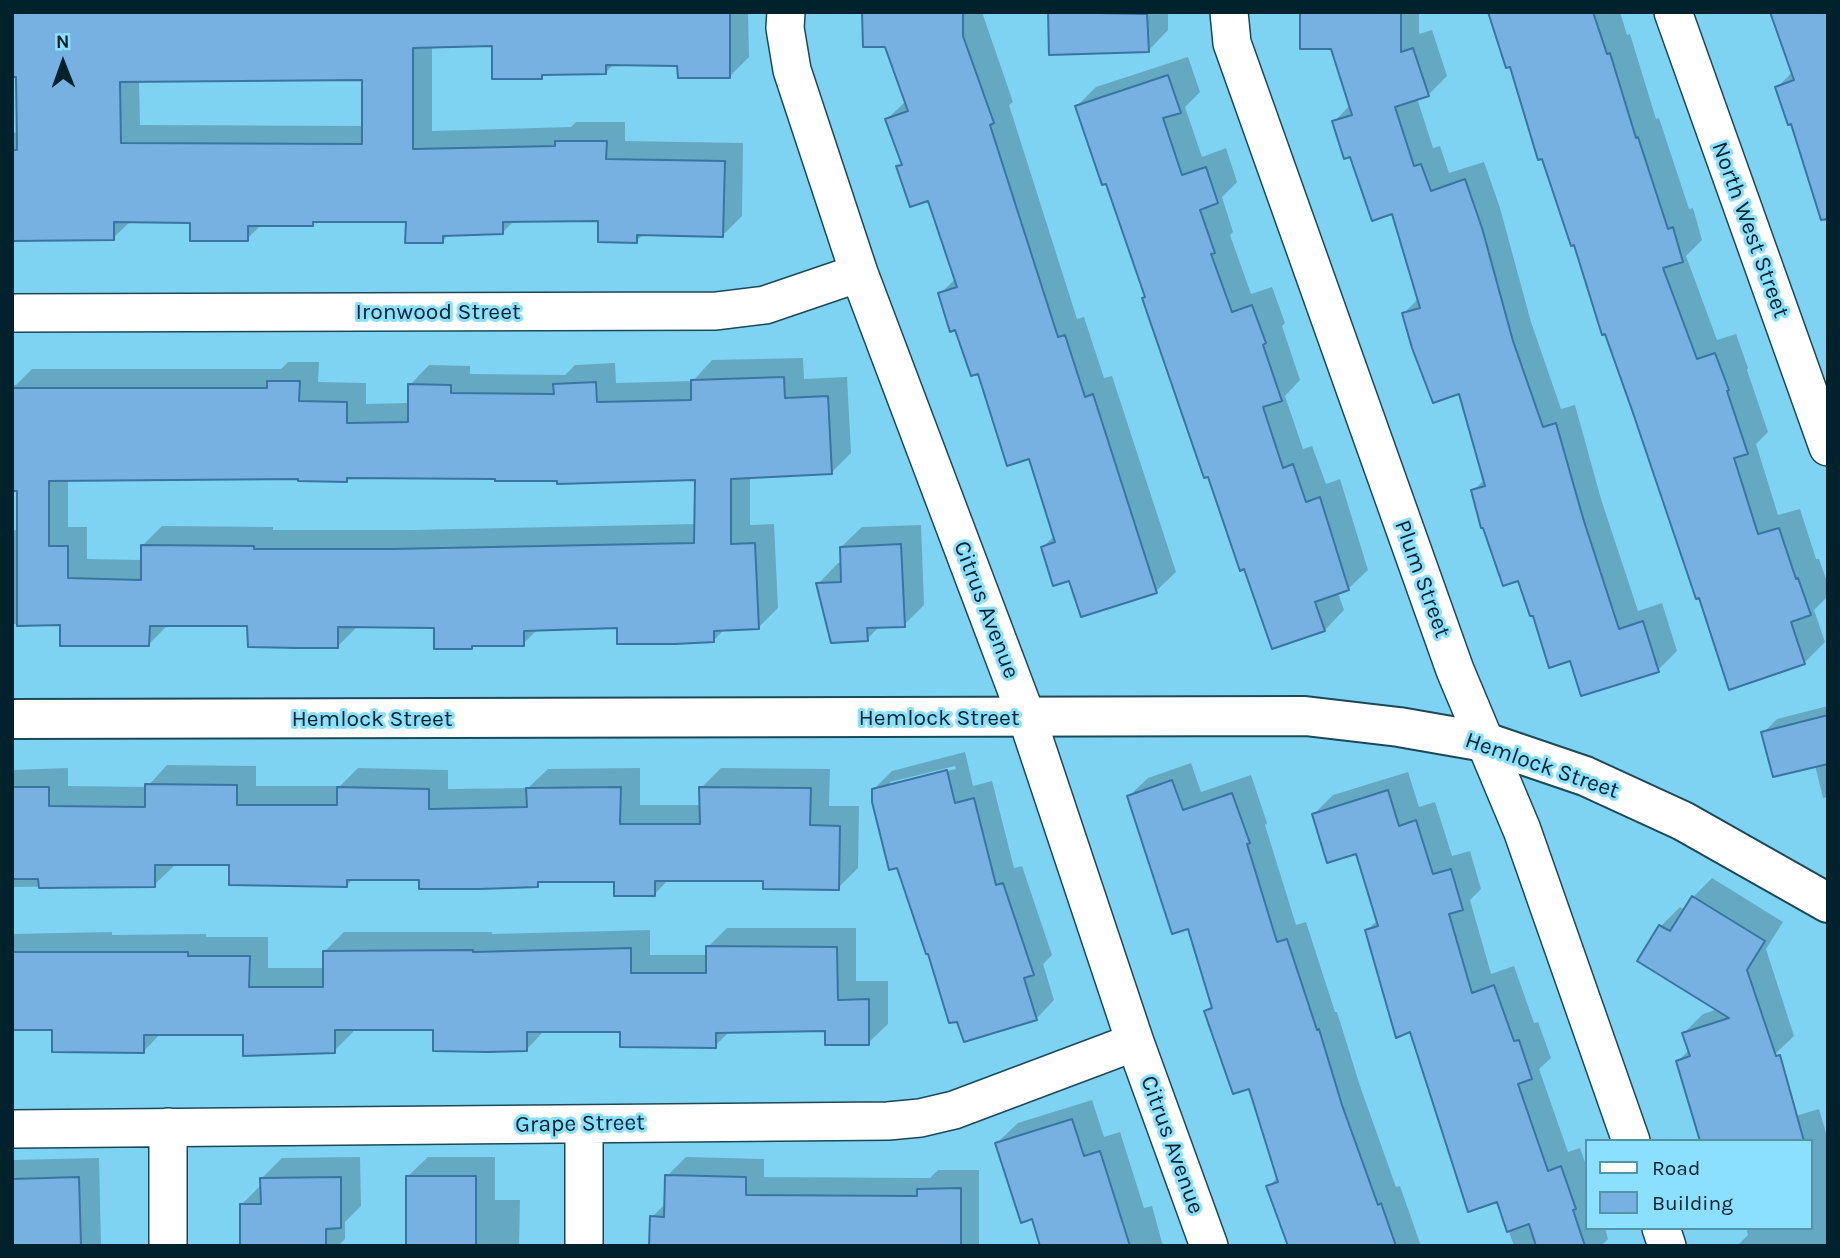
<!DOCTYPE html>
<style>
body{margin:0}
#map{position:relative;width:1840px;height:1258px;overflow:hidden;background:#7ed3f2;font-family:Karla,sans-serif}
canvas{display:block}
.frame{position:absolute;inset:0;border:14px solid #00222d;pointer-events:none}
.legend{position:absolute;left:1585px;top:1139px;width:228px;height:91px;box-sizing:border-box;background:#8be0ff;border:2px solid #5394ab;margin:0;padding:9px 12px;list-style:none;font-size:21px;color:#00222d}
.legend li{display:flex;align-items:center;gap:14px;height:35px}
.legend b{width:35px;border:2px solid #5394ab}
.north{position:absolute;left:28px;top:28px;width:70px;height:70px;-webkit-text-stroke:5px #8be0ff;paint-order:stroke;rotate:359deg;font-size:19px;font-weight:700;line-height:28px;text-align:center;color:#00222d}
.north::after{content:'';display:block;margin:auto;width:24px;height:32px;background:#00222d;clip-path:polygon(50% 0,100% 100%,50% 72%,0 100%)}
</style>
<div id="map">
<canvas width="1840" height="1258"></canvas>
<div class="frame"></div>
<ul class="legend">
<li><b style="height:9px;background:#fff"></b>Road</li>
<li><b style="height:19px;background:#76b1e1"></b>Building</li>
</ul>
<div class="north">N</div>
</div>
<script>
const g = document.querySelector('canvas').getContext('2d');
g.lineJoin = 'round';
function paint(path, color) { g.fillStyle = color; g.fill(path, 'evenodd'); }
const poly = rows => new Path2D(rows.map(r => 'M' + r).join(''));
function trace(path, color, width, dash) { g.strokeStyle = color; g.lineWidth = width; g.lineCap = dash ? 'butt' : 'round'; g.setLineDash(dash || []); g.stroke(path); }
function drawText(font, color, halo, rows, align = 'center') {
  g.font = font + ' Karla,sans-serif'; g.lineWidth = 6; g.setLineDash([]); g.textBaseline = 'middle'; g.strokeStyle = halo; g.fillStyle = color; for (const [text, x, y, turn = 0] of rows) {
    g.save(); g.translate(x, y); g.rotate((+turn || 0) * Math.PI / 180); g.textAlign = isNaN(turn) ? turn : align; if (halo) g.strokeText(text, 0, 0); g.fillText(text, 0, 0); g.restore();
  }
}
const shadow = poly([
 [12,12,748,12,749,57,730,76,679,64,614,64,605,73,546,73,541,77,494,45,432,46,432,131,571,127,576,122,625,122,625,141,743,143,742,216,723,235,644,234,636,241,600,220,515,220,503,232,449,234,443,241,407,220,316,221,313,224,262,224,247,239,192,221,131,221,113,238,12,238,12,133,19,132,18,75],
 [363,78,363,126,140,125,139,80],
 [864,12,982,12,1013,102,1009,105,1077,319,1084,317,1104,378,1112,376,1176,572,1156,591,1070,579,1043,547,1055,535,1030,457,980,372,940,294,955,279,929,199,898,167,903,163,887,119,906,101,886,45],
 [1050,12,1168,12,1168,30,1148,51],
 [1302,12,1419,12,1419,34,1432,30,1447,76,1428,95,1417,98,1433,148,1440,146,1449,173,1484,162,1500,208,1531,322,1561,409,1575,405,1601,499,1638,611,1662,603,1677,651,1658,670,1571,659,1534,613,1519,579,1473,491,1485,479,1460,392,1404,313,1419,298,1394,211,1351,155,1334,122,1350,105,1332,48],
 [1490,12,1620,12,1627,35,1630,34,1656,119,1659,118,1689,209,1693,208,1702,240,1686,256,1717,340,1736,334,1748,368,1747,370,1768,432,1756,444,1778,515,1800,509,1816,559,1819,559,1828,585,1828,596,1814,610,1825,642,1804,663,1576,243,1511,64],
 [1828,12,1792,122,1777,88,1793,71],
 [1188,57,1200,92,1185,107,1202,157,1226,148,1237,182,1222,197,1233,232,1230,235,1251,294,1272,287,1285,323,1282,326,1300,380,1285,396,1303,449,1312,446,1326,484,1340,479,1368,570,1348,589,1338,593,1344,610,1325,630,1273,647,1107,181,1077,106,1096,87],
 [803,358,804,379,847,377,851,453,831,473,750,476,750,525,774,524,778,608,758,628,725,629,713,641,618,626,538,629,523,644,475,644,471,647,436,626,357,627,337,647,249,624,169,624,149,644,62,624,12,624,12,530,19,530,19,490,12,490,12,385,16,385,32,369,281,369,288,362,319,362,318,382,366,383,366,404,409,403,410,385,429,365,470,366,470,374,565,375,575,365,615,363,616,383,693,381,712,360],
 [349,476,497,477,559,480,697,478,696,524,412,530,273,530,273,527,162,526,143,545,142,560,87,559,87,527,68,527,68,479,300,477,346,480],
 [921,525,924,605,904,625,880,626,867,639,818,584,838,563,842,563,841,547,862,527],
 [1828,706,1828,797,1823,798,1815,765,1763,733,1777,719],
 [965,752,973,786,992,781,1014,868,1022,866,1052,955,1043,964,1054,1000,1036,1019,929,951,873,790,892,771],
 [955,766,956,769,890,786,890,782],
 [1191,763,1201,792,1251,775,1267,823,1265,825,1296,925,1306,922,1335,1012,1337,1012,1360,1086,1396,1187,1400,1186,1421,1246,1290,1246,1268,1187,1278,1177,1250,1087,1206,1011,1213,1004,1189,926,1129,796,1148,778],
 [167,765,256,766,256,786,340,786,358,768,448,770,448,789,528,788,548,769,640,768,640,805,701,805,701,788,721,768,830,769,829,806,859,806,858,868,838,888,764,879,669,879,654,895,616,880,543,880,537,885,421,878,354,878,347,885,231,863,174,863,174,866,154,885,12,887,12,770,68,768,68,786,147,787],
 [1408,772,1419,807,1435,802,1452,856,1470,851,1481,889,1470,900,1491,974,1514,966,1534,1023,1538,1022,1551,1058,1539,1069,1568,1152,1580,1148,1586,1165,1586,1228,1605,1228,1608,1239,1601,1246,1514,1246,1498,1200,1411,1030,1367,930,1378,920,1357,851,1314,814,1333,795],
 [1712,878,1783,922,1766,949,1794,1036,1775,1054,1792,1117,1819,1109,1828,1140,1828,1246,1737,1246,1748,1235,1746,1228,1810,1228,1810,1141,1701,1141,1678,1061,1689,1050,1684,1033,1703,1014,1718,1009,1639,960,1661,926,1680,907,1685,910,1693,897],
 [727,928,856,928,856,981,888,981,888,1024,868,1043,826,1029,730,1031,715,1046,622,1030,545,1030,527,1049,435,1028,353,1028,353,1032,334,1051,245,1033,161,1033,144,1051,54,1030,12,1031,12,934,112,932,112,935,206,934,206,937,268,937,268,968,325,968,324,952,344,932,492,932,492,934,650,930,650,955,708,955,708,947],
 [1092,1100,1104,1137,1120,1132,1144,1208,1152,1206,1163,1246,1042,1246,1033,1217,997,1143,1018,1123],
 [360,1157,361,1206,345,1222,345,1239,338,1246,242,1246,241,1205,262,1184,262,1178,282,1158],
 [428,1157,495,1157,495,1200,520,1200,519,1246,407,1246,407,1177],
 [686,1157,764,1159,764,1177,930,1178,938,1170,979,1170,979,1246,651,1246,652,1217,666,1203,667,1176],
 [99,1158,101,1246,13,1246,12,1160]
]);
const building = poly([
 [12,12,730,12,730,78,678,78,677,66,606,65,606,74,542,75,542,79,492,79,492,46,413,48,413,149,555,146,555,141,607,141,606,159,725,161,723,237,637,235,637,243,598,242,598,221,503,222,503,234,443,236,443,243,405,243,406,222,313,222,313,226,248,226,248,241,190,241,190,223,114,222,114,240,12,241,12,150,17,150,16,77,12,77,12,12],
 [362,80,362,144,121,143,120,82,362,80],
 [862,12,963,12,963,36,994,123,990,125,1058,337,1065,335,1085,397,1093,394,1157,593,1081,617,1069,581,1053,586,1041,547,1055,542,1029,459,1007,466,978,374,971,376,955,330,950,332,938,293,957,287,928,201,910,207,896,166,902,165,885,119,908,111,885,47,863,47,862,12],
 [1048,12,1147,14,1149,52,1049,55,1048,12],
 [1300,12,1401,12,1401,52,1413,48,1429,96,1395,107,1414,166,1421,164,1431,191,1465,179,1482,228,1513,341,1543,427,1556,423,1583,518,1619,629,1643,621,1659,672,1581,696,1570,661,1549,668,1533,616,1530,616,1518,581,1503,586,1483,528,1481,528,1471,490,1485,486,1459,394,1433,403,1412,348,1402,313,1420,308,1392,214,1372,221,1350,157,1344,159,1332,121,1352,115,1331,49,1300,49,1300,12],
 [1488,12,1593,12,1607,54,1610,53,1636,138,1638,137,1668,229,1673,227,1683,262,1663,268,1697,359,1715,353,1729,390,1727,391,1748,454,1734,458,1758,534,1779,528,1796,579,1798,578,1811,615,1791,622,1805,664,1729,690,1699,598,1696,599,1632,410,1605,334,1602,335,1574,245,1571,246,1542,159,1538,160,1510,67,1506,68,1488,12],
 [1770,12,1828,12,1828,219,1821,220,1791,124,1788,125,1775,87,1794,80,1770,12],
 [1168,75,1181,113,1163,118,1182,175,1206,167,1218,203,1200,210,1215,253,1211,254,1232,312,1252,305,1266,343,1263,345,1282,401,1263,407,1283,468,1293,464,1306,502,1320,497,1349,590,1315,602,1325,631,1272,649,1244,569,1240,571,1208,477,1204,478,1142,298,1145,297,1106,184,1102,185,1075,106,1168,75],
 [784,377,785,398,828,396,832,474,731,479,731,544,755,543,759,629,714,631,714,642,675,644,617,644,617,628,524,631,524,646,472,646,472,649,434,649,434,628,338,627,338,648,298,648,248,647,247,626,150,626,149,646,60,646,60,625,17,626,17,491,12,491,12,388,267,388,267,381,300,381,299,401,347,402,347,423,408,422,408,384,451,385,451,393,554,394,553,384,596,382,597,402,691,400,691,380,784,377],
 [347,478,495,479,495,481,557,481,557,484,695,480,694,543,391,549,254,549,254,546,141,545,141,580,68,578,68,546,49,546,49,481,298,479,298,481,347,482,347,478],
 [901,544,905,627,867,628,868,641,831,643,816,583,841,582,840,547,901,544],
 [1828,715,1828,764,1773,777,1761,732,1828,715],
 [947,770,955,803,974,798,996,885,1003,883,1034,975,1024,978,1037,1020,964,1042,957,1022,949,1023,928,954,926,954,897,868,889,870,872,802,872,789,947,770],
 [1172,780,1183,810,1232,793,1250,843,1247,844,1277,942,1287,939,1317,1030,1319,1029,1342,1105,1378,1205,1381,1203,1396,1246,1288,1246,1266,1186,1278,1182,1249,1089,1233,1094,1204,1011,1212,1008,1188,929,1172,934,1127,796,1172,780],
 [145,784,237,785,237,805,337,805,337,787,429,789,429,809,527,807,526,788,621,787,620,824,700,824,699,787,811,788,810,825,840,826,839,890,763,889,763,881,655,881,655,896,614,896,614,882,538,882,538,887,479,889,419,889,419,880,347,880,347,887,229,885,229,865,155,865,155,887,39,888,38,879,12,879,12,787,49,787,49,806,145,807,145,784],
 [1388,790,1399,826,1416,820,1433,874,1451,869,1463,910,1449,914,1472,993,1494,985,1514,1041,1519,1040,1532,1079,1518,1084,1548,1171,1561,1166,1576,1209,1573,1210,1585,1246,1536,1246,1529,1224,1507,1232,1497,1202,1468,1212,1410,1032,1396,1038,1365,930,1378,926,1356,854,1327,863,1312,814,1388,790],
 [1692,896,1765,941,1747,970,1776,1056,1780,1055,1804,1141,1700,1141,1676,1061,1690,1056,1682,1033,1729,1018,1637,961,1659,925,1670,931,1692,896],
 [706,946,837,947,838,1000,869,999,869,1045,825,1045,825,1031,716,1033,716,1048,620,1047,620,1032,527,1032,527,1051,487,1052,433,1051,433,1030,335,1030,335,1053,243,1056,243,1035,144,1035,144,1053,52,1052,52,1030,12,1030,12,952,188,952,188,956,250,956,249,987,323,987,323,951,473,950,473,952,631,948,631,973,706,973,706,946],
 [1072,1119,1084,1156,1100,1151,1130,1246,1040,1246,1032,1219,1021,1223,995,1143,1072,1119],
 [665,1175,746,1177,746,1195,917,1196,917,1189,961,1188,961,1246,649,1246,650,1216,664,1217,665,1175],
 [406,1176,476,1176,476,1246,406,1246,406,1176],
 [79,1177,81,1246,12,1246,12,1179,79,1177],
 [341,1177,341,1228,326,1229,326,1246,240,1246,240,1204,261,1204,260,1178,341,1177]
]);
const minor = poly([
 [786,12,785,28,792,70,859,273,1027,718,1135,1042,1209,1246],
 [1229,12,1232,43,1455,670,1522,830,1631,1141],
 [1673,12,1828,447],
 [12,313,716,311,765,305,859,273],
 [168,1127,168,1246],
 [12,1129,888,1121,920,1118,954,1110,1135,1042],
 [1661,1228,1667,1246],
 [584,1246,584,1124]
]);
const tertiary = poly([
 [12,719,1305,716,1399,727,1485,742,1585,776,1683,821,1828,903]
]);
const streetNames = [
 ["North West Street",1750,230,70],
 ["Ironwood Street",438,312],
 ["Plum Street",1422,579,70],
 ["Citrus Avenue",986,610,69],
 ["Hemlock Street",939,718],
 ["Hemlock Street",372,719],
 ["Hemlock Street",1542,766,19],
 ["Grape Street",580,1124,-1],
 ["Citrus Avenue",1172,1145,70]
];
paint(shadow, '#0003');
paint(building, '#76b1e1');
trace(building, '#3a74a1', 2);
trace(minor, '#1b4958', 40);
trace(tertiary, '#1b4958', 42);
trace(minor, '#fff', 37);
trace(tertiary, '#fff', 38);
drawText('23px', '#00222d', '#8be0ff', streetNames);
</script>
